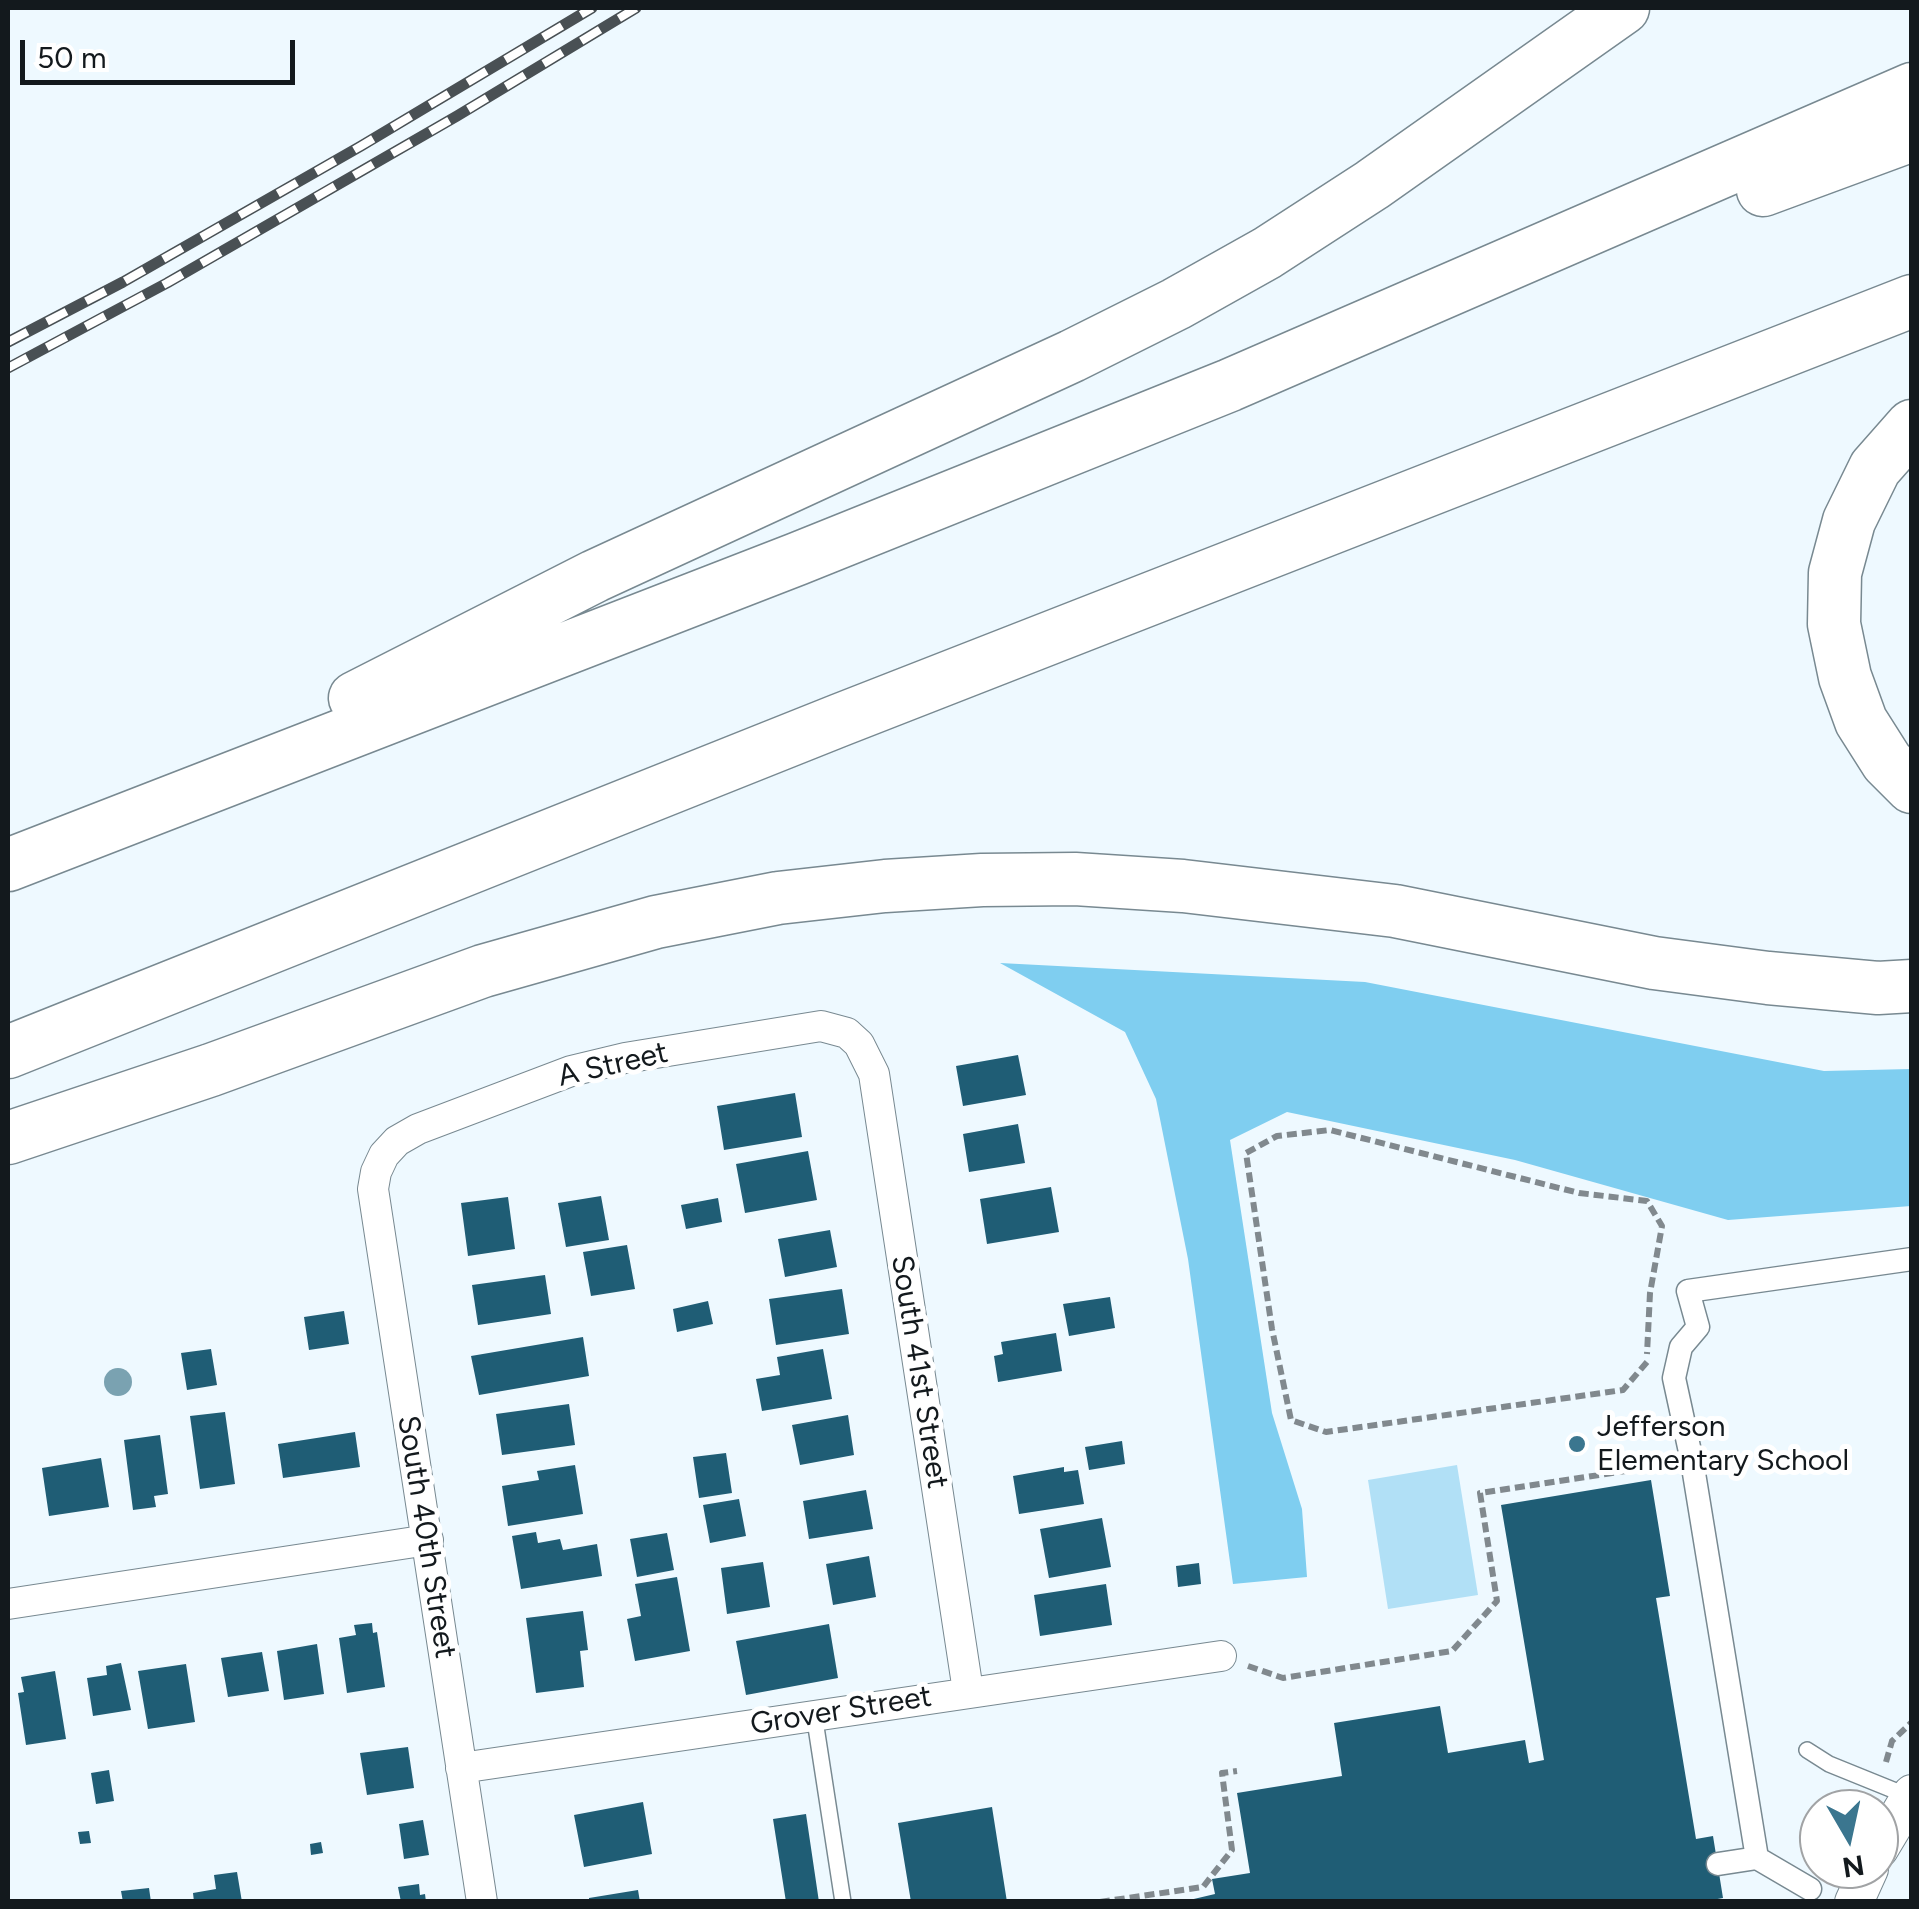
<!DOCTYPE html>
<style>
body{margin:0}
#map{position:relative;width:1919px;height:1909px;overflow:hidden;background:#eef9ff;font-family:Figtree,sans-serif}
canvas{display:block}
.frame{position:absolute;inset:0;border:10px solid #13191d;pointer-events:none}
.north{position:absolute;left:1799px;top:1789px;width:100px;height:100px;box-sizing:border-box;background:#fff;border:2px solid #a1a3a5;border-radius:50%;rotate:171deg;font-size:28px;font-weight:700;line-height:40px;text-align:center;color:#13191d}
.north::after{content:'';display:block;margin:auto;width:35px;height:45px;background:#3b768f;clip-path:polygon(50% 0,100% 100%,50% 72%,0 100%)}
.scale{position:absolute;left:20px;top:40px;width:275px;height:45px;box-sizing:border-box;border:5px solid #13191d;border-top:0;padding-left:12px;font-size:30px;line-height:35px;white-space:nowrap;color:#13191d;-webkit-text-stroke:8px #fff;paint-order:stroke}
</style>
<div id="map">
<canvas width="1919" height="1909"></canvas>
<div class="frame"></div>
<div class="north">N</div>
<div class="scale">50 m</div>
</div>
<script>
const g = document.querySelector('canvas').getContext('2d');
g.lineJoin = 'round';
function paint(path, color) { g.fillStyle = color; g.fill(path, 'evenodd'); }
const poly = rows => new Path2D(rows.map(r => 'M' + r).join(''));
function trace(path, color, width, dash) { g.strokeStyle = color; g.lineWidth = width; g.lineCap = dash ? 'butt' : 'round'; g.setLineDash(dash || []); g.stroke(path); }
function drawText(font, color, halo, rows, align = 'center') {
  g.font = font + ' Figtree,sans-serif'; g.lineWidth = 10; g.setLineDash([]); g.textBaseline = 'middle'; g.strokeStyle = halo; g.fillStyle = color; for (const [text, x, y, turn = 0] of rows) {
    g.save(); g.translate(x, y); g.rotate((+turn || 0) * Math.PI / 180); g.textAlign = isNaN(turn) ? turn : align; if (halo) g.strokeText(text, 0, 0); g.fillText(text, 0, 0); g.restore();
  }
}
const green = poly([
 [1457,1465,1478,1595,1388,1609,1368,1480]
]);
const forest = poly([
 [1000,963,1365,982,1824,1071,1911,1069,1911,1206,1728,1220,1515,1160,1287,1112,1230,1140,1272,1413,1302,1509,1307,1577,1233,1584,1188,1259,1156,1099,1125,1032]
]);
const building = poly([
 [1018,1055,1026,1095,963,1106,956,1066],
 [795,1093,802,1137,724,1150,717,1106],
 [1018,1124,1025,1163,969,1172,963,1134],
 [808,1151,817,1200,745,1213,736,1164],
 [1051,1187,1059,1232,987,1244,980,1199],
 [601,1196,609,1240,566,1247,558,1203],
 [508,1197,515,1249,468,1256,461,1203],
 [718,1198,722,1222,686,1229,681,1205],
 [830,1230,837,1267,785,1277,778,1239],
 [627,1245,635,1289,591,1296,583,1252],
 [545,1275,551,1314,478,1325,472,1285],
 [842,1289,849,1334,776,1345,769,1299],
 [1110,1297,1115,1328,1069,1336,1063,1304],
 [708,1301,713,1324,677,1332,673,1309],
 [344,1311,349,1344,309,1350,304,1317],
 [1056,1333,1062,1371,998,1382,994,1356,1003,1354,1001,1342],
 [583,1337,589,1376,479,1395,471,1356],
 [211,1349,217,1385,187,1390,181,1353],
 [823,1349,832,1399,762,1411,756,1379,780,1375,777,1357],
 [569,1404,575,1445,502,1455,496,1414],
 [225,1412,235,1484,200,1489,190,1416],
 [848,1415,854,1455,800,1465,792,1425],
 [355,1432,360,1467,283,1478,278,1444],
 [160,1435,168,1494,154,1496,156,1507,133,1510,124,1440],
 [1122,1441,1125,1464,1089,1470,1085,1447],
 [726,1453,732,1493,699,1498,693,1457],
 [101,1458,109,1507,49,1516,42,1468],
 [575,1465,583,1514,508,1526,502,1486,539,1480,537,1471],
 [1064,1467,1064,1472,1078,1470,1084,1504,1019,1514,1013,1476],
 [1651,1480,1670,1596,1656,1598,1696,1839,1713,1836,1723,1898,1701,1902,1181,1902,1215,1894,1212,1879,1250,1873,1237,1793,1342,1776,1334,1723,1440,1706,1448,1753,1525,1740,1529,1763,1544,1760,1501,1505],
 [866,1490,873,1529,809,1539,803,1501],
 [739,1499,746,1536,710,1543,703,1505],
 [1102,1518,1111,1567,1049,1578,1040,1529],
 [536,1532,538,1543,560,1539,563,1550,597,1544,602,1576,521,1589,512,1536],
 [667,1533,674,1570,637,1577,630,1539],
 [869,1556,876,1597,833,1605,826,1564],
 [763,1562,770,1607,727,1614,721,1568],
 [1199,1563,1201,1584,1178,1587,1176,1566],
 [677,1577,690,1651,635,1661,627,1619,641,1616,635,1584],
 [1106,1584,1112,1625,1040,1636,1034,1595],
 [583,1611,588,1650,580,1651,584,1687,536,1693,526,1618],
 [372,1623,373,1633,377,1632,385,1687,347,1693,339,1638,356,1635,354,1625],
 [829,1624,838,1678,746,1695,736,1641],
 [317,1644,324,1694,284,1700,277,1651],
 [262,1652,269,1691,228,1697,221,1658],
 [121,1663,131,1710,93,1716,87,1678,107,1675,106,1666],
 [186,1664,195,1722,148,1729,138,1671],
 [55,1671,66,1739,26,1745,18,1693,24,1692,21,1677],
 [408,1747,414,1788,367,1795,360,1753],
 [109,1770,114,1801,96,1804,91,1773],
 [643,1802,652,1854,584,1867,574,1815],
 [992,1807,1007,1902,911,1902,898,1823],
 [806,1814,819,1902,786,1902,773,1819],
 [423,1820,429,1855,404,1859,399,1824],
 [89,1831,91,1843,80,1844,78,1832],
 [321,1842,323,1853,311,1855,310,1844],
 [237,1872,242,1902,194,1902,193,1893,216,1889,214,1875],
 [419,1884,420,1895,425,1894,426,1902,401,1902,398,1887],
 [149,1888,151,1902,123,1902,121,1891],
 [638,1890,640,1902,589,1902,589,1898]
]);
const path = poly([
 [1647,1362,1623,1390,1326,1432,1291,1420,1272,1329,1246,1153,1277,1136,1330,1130,1579,1193,1647,1201,1662,1226,1650,1293,1647,1354],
 [1248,1666,1283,1678,1452,1651,1497,1601,1480,1493,1666,1465],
 [1886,1762,1892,1741,1912,1722],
 [1100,1902,1203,1887,1232,1850,1222,1773,1237,1771]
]);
const service = poly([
 [814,1714,843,1902],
 [1807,1750,1829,1764,1908,1796]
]);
const pedestrian = poly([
 [1757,1858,1810,1889],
 [1718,1864,1757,1858,1692,1461,1674,1378,1681,1347,1698,1327,1688,1291,1912,1259]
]);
const minor = poly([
 [8,1604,428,1540],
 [461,1768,1221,1656],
 [482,1902,373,1189,376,1172,384,1155,397,1141,418,1129,571,1071,625,1058,821,1026,847,1033,859,1044,874,1074,968,1691]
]);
const tertiary = poly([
 [1879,1849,1912,1794],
 [1854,1902,1869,1869]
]);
const motorway = poly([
 [1763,190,1912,135],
 [1912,426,1875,468,1849,521,1835,573,1834,624,1845,677,1861,721,1887,762,1912,787],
 [355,698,595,576,1072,356,1176,304,1267,253,1372,185,1623,8],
 [8,865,797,559,1230,385,1912,89],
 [8,1052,840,720,1912,301],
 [8,1138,211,1070,483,971,656,922,778,898,885,886,982,880,1075,879,1183,886,1395,911,1654,963,1768,978,1878,988,1912,986]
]);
const rail = poly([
 [8,342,123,282,361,146,592,8],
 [8,368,167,283,457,116,636,8]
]);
const trees = [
 [118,1382]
];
const markers = [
 [1577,1444,10,"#3b768f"]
];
const streetNames = [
 ["A Street",613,1065,-13],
 ["South 41st Street",919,1372,81],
 ["South 40th Street",426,1537,81],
 ["Grover Street",841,1711,-9]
];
const poiNames = [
 ["Jefferson",1597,1427],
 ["Elementary School",1597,1461]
];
paint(green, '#b1e0f6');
paint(forest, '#7fcef0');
paint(building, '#1f5d75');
trace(service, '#788991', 18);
trace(pedestrian, '#788991', 25);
trace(minor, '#788991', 32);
trace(tertiary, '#788991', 40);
trace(motorway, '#788991', 55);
trace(path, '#81898e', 6, [10, 5]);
trace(service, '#fff', 15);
trace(pedestrian, '#fff', 22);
trace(minor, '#fff', 30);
trace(tertiary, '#fff', 38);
trace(motorway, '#fff', 52);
trace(rail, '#495054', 11);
trace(rail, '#fff', 8, [22]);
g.fillStyle = '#7aa2b1';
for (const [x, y] of trees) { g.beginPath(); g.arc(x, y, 14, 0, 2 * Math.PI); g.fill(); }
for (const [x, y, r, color] of markers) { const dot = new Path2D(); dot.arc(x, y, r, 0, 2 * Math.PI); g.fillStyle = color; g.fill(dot); trace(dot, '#fff', 4); }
drawText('30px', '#13191d', '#fff', streetNames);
drawText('30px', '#13191d', '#fff', poiNames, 'left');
</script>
